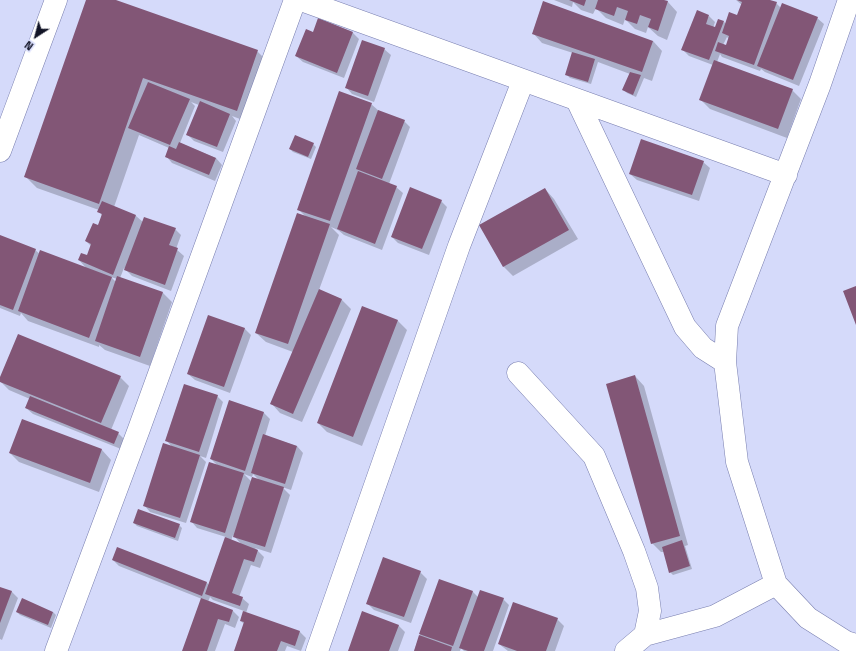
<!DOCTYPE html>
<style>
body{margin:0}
#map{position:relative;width:856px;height:651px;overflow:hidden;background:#d5dafa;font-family:"Titillium Web",sans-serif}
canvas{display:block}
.north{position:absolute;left:16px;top:16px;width:40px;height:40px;-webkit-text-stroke:3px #d5dafa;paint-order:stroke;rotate:216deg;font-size:11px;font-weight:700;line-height:16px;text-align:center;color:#121426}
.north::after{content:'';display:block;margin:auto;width:14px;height:18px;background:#121426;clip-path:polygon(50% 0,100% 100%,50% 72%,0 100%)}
</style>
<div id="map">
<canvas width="856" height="651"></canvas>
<div class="north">N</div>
</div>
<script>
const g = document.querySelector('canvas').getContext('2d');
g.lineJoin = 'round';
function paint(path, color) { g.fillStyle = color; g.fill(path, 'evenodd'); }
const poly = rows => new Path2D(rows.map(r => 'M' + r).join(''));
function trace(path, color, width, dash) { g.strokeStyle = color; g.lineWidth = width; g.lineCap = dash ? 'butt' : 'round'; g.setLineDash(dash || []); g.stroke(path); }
const shadow = poly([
 [87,0,113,0,257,51,269,63,248,122,232,116,236,121,223,152,194,141,188,135,199,105,191,102,195,106,180,143,216,158,222,165,215,181,172,163,166,156,169,148,139,135,114,207,136,216,143,222,175,229,181,235,176,249,184,256,171,291,132,276,124,268,120,278,163,293,172,302,150,366,105,350,99,345,99,347,28,321,21,313,20,316,0,308,0,237,35,250,40,254,87,269,79,260,87,257,91,246,86,241,98,226,102,216,99,210,37,188,26,177],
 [111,277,117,279,116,282],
 [554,0,662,0,668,2,677,12,667,40,658,36,648,27,646,33,635,29,625,19,623,25,606,18,596,8,593,14,581,10,573,2,572,7],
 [736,0,767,0,776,3,781,8,817,18,824,24,799,86,765,72,761,69,760,71,722,57,720,54,717,62,792,90,801,99,787,138,710,109,701,100,713,65,689,56,683,50,709,16,715,22,713,28,716,29,724,22,726,24,738,16,742,5],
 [727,37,729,39,727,47,723,45],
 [353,33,359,39,344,78,303,62,296,56,314,34],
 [533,33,653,41,662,51,652,81,644,78,636,97,627,93,624,90,630,74,598,62,591,84,570,78,567,75,573,53,542,43],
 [384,49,391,55,374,102,352,94,346,87],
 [371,104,379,111,404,121,410,127,389,184,396,187,403,193,382,250,344,235,338,230,331,227,339,235,319,290,341,299,351,309,302,422,280,413,271,403,293,352,266,342,256,333,306,217,298,209],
 [313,144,316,147,311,159,293,152,290,149],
 [703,162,710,168,699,201,637,180,630,174],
 [545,189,554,199,578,239,513,276,504,267,481,226],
 [441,201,447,207,429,255,398,243,392,237],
 [363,307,398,321,407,330,362,446,327,432,318,423],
 [244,328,251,335,230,393,195,380,188,374],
 [635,376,644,386,688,545,685,546,692,569,673,575,670,572,664,552,661,552,652,543],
 [120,377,129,386,111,430,118,433,125,440,121,449,33,414,26,408,30,399,9,390,0,381,0,380],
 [217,396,223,402,206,458,200,456,206,462,186,523,150,512,144,505,172,447,167,441],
 [229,402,264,413,270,419,265,436,297,446,303,453,291,490,282,487,290,495,271,553,255,548,264,557,260,568,251,565,239,597,242,598,249,604,246,613,300,632,306,638,301,651,287,646,285,651,235,651,244,624,241,621,244,611,213,600,210,597,208,602,233,611,239,617,235,628,225,624,215,651,183,651,202,599,119,566,113,560,118,548,207,583,209,585,226,537,197,528,191,521,217,465,211,459],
 [244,474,252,477,253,474,259,480,251,481],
 [233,535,242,545,231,541],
 [102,450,111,460,99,492,19,462,10,453],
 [134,523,179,525,182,528,178,541,137,526],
 [420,572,427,579,411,623,374,610,367,603],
 [440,580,473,592,479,598,503,599,509,605,493,651,464,651,461,648,460,651,414,651],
 [0,588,12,592,18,598,2,640,0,639],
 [17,612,53,612,56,615,51,628,20,615],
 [557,619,564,626,555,651,508,651,499,644],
 [398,625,405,632,398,651,349,651]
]);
const building = poly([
 [86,0,116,0,258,50,237,111,143,78,99,204,24,177],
 [569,0,586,0,584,6],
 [598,0,664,0,668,1,658,31,648,27,651,19,640,15,637,24,625,20,628,11,617,7,614,16,595,9],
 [737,0,770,0,777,2,754,65,715,51,718,42,726,45,729,36,722,33,729,12,737,15,742,2],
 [543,1,653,41,642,72,532,34],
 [782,3,818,17,793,80,757,66],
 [697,10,709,15,706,24,715,27,718,19,724,21,709,60,681,50],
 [318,18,353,32,337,73,295,56,306,29,313,32],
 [362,40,385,48,368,96,345,88],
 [572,52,595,59,588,82,565,75],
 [714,60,793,89,778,129,699,100],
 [630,72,641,75,633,95,622,90],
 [148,82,190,99,170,145,128,128],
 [339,91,372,103,330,221,297,210],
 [200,101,230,114,217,147,186,135],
 [378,110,405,120,382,179,356,169],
 [295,135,314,143,308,157,289,149],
 [641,139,704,161,692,195,629,174],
 [179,142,216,158,209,175,165,157,169,146,176,149],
 [358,171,397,186,375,244,337,229],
 [410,187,442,200,422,249,391,237],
 [545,188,569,230,503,267,479,225],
 [102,201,136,215,113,275,78,260,81,253,87,255,91,244,85,241,93,223,98,225,102,214,97,212],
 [297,213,330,224,288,344,255,333],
 [144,217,176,228,169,245,178,248,165,285,124,270],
 [0,235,36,249,13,310,0,305],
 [40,250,112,277,89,338,18,311],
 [117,276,163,292,140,357,95,341],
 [856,286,856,325,843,291],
 [319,289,342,299,293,414,270,404],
 [362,306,398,320,353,437,317,423],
 [208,315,245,328,224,387,187,374],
 [18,334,121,376,101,423,0,382,0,377],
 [635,375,680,536,651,544,606,384],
 [184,384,218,395,199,452,165,441],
 [30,396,119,432,114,444,25,408],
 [229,400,264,412,245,471,210,459],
 [22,419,102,449,90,483,9,453],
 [263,434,297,446,285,484,251,473],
 [163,443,200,455,180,518,143,506],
 [209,462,244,473,225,533,190,522],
 [252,477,284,487,265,547,233,537],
 [138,509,180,524,175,538,133,523],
 [225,537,258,550,254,562,244,559,232,593,243,597,240,606,205,594],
 [682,540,690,566,669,573,662,547],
 [117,547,207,582,202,596,112,560],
 [383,557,421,571,404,617,366,604],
 [439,579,473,591,453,646,419,634],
 [0,587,12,591,0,623],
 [480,590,504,598,484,651,468,651,459,648],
 [22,598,53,612,48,625,16,612],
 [201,598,233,610,229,622,218,619,207,651,182,651],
 [513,602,558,618,546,651,517,651,498,644],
 [243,611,300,631,295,646,281,641,277,651,234,651,244,622,240,621],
 [362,611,399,625,389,651,348,651],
 [419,635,452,647,451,651,414,651]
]);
const minor = poly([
 [301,0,786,175],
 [849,0,820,84,727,326,725,362,737,462,776,584,808,618,846,642,856,645],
 [577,100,685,327,703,348,725,362],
 [0,151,56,0],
 [518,373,594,456,634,551,647,588,650,611,645,635],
 [56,651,139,429,295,0],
 [317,651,459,246,523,81],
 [626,651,645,635,715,616,776,584]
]);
paint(shadow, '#0003');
paint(building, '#825676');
trace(minor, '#787eaf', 23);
trace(minor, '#fff', 22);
</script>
